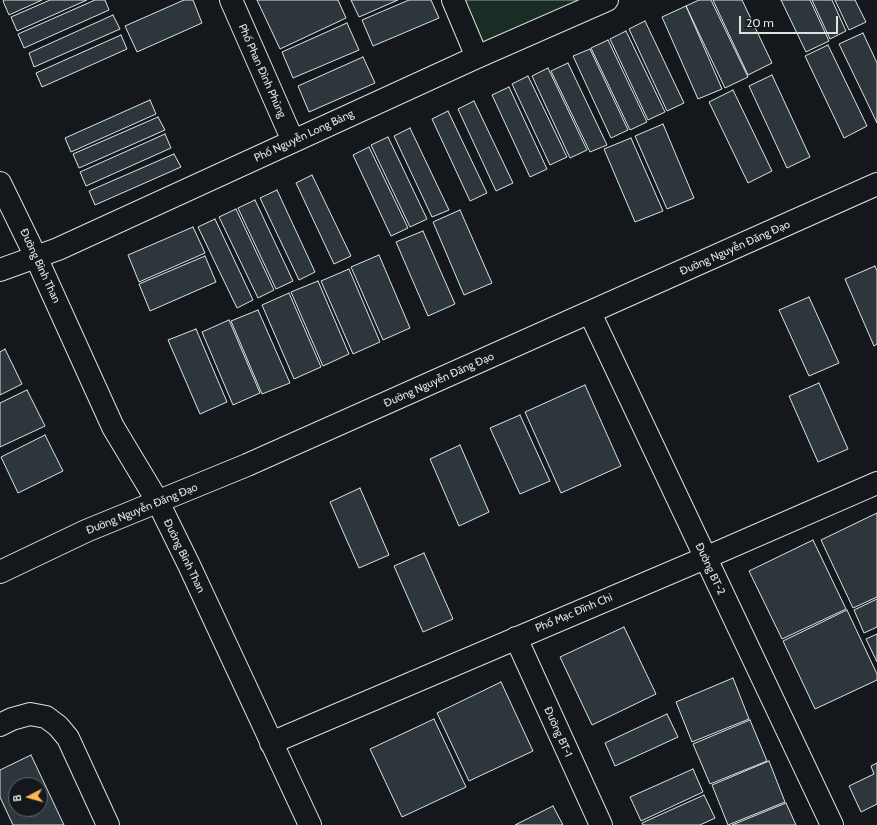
<!DOCTYPE html>
<meta charset="utf-8">
<style>
body{margin:0}
#map{position:relative;width:877px;height:825px;overflow:hidden;background:#14181c;font-family:Cabin,sans-serif}
canvas{display:block}
.north{position:absolute;left:8px;top:777px;width:40px;height:40px;box-sizing:border-box;background:#14181c;border:1px solid #626a69;border-radius:50%;rotate:264deg;font-size:11px;font-weight:700;line-height:16px;text-align:center;color:#d8e6dc}
.north::after{content:'';display:block;margin:auto;width:14px;height:18px;background:#ffb74d;clip-path:polygon(50% 0,100% 100%,50% 72%,0 100%)}
.scale{position:absolute;left:739px;top:16px;width:99px;height:18px;box-sizing:border-box;border:2px solid #d8e6dc;border-top:0;padding-left:5px;font-size:12px;line-height:14px;white-space:nowrap;color:#d8e6dc;-webkit-text-stroke:3px #14181c;paint-order:stroke}
</style>
<div id="map">
<canvas width="877" height="825"></canvas>
<div class="north">B</div>
<div class="scale">20 m</div>
</div>
<script>
const g = document.querySelector('canvas').getContext('2d');
g.lineJoin = 'round';
function paint(path, color) { g.fillStyle = color; g.fill(path, 'evenodd'); }
const poly = rows => new Path2D(rows.map(r => 'M' + r).join(''));
function trace(path, color, width, dash) { g.strokeStyle = color; g.lineWidth = width; g.lineCap = dash ? 'butt' : 'round'; g.setLineDash(dash || []); g.stroke(path); }
function drawText(font, color, halo, rows, align = 'center') {
  g.font = font + ' Cabin,sans-serif'; g.lineWidth = 3; g.setLineDash([]); g.textBaseline = 'middle'; g.strokeStyle = halo; g.fillStyle = color; for (const [text, x, y, turn = 0] of rows) {
    g.save(); g.translate(x, y); g.rotate((+turn || 0) * Math.PI / 180); g.textAlign = isNaN(turn) ? turn : align; if (halo) g.strokeText(text, 0, 0); g.fillText(text, 0, 0); g.restore();
  }
}
const green = poly([
 [453,0,607,0,477,57,453,0]
]);
const building = poly([
 [4,0,42,0,9,15,3,1,4,0],
 [50,0,87,0,17,31,11,17,50,0],
 [95,0,105,0,109,10,24,48,18,34,95,0],
 [184,0,193,0,202,23,137,52,125,26,184,0],
 [257,0,338,0,346,18,280,49,257,0],
 [351,0,398,0,359,17,351,0],
 [409,0,431,0,439,18,373,46,362,20,409,0],
 [699,0,711,0,748,77,725,88,686,6,699,0],
 [713,0,742,0,772,63,748,75,713,0],
 [781,0,810,0,829,41,806,52,781,0],
 [812,0,832,0,846,31,830,39,812,0],
 [835,0,855,0,866,22,849,30,835,0],
 [686,6,722,89,698,99,662,17,686,6],
 [113,15,120,29,34,67,29,53,113,15],
 [645,21,684,103,667,111,629,29,645,21],
 [347,23,359,50,293,78,282,52,347,23],
 [626,31,665,112,648,120,610,39,626,31],
 [863,33,877,63,877,123,839,44,863,33],
 [121,35,127,49,42,87,36,73,121,35],
 [608,40,647,122,630,130,591,48,608,40],
 [828,45,867,126,844,138,805,56,828,45],
 [590,49,628,130,611,138,573,56,590,49],
 [363,57,375,83,309,112,298,86,363,57],
 [568,63,607,145,590,152,551,71,568,63],
 [548,68,587,150,570,158,532,76,548,68],
 [772,75,810,157,787,168,749,86,772,75],
 [528,76,567,157,550,165,512,84,528,76],
 [509,87,547,169,530,177,492,95,509,87],
 [733,90,772,171,748,183,709,102,733,90],
 [150,100,156,114,71,152,65,138,150,100],
 [474,101,513,183,496,191,458,109,474,101],
 [448,111,487,193,470,201,432,119,448,111],
 [158,117,165,130,79,168,73,154,158,117],
 [663,124,694,198,667,209,635,136,663,124],
 [410,128,449,210,432,217,394,136,410,128],
 [165,134,171,148,86,186,80,172,165,134],
 [388,137,427,219,410,227,371,145,388,137],
 [631,138,663,211,635,222,604,149,631,138],
 [369,147,408,228,391,236,353,155,369,147],
 [174,154,181,167,95,205,89,191,174,154],
 [312,175,351,256,334,264,296,183,312,175],
 [277,190,315,272,299,280,260,198,277,190],
 [255,200,293,281,276,289,238,208,255,200],
 [236,209,274,290,258,298,219,217,236,209],
 [460,210,492,283,464,295,433,222,460,210],
 [215,219,253,300,237,308,198,227,215,219],
 [193,227,205,253,139,282,128,255,193,227],
 [423,231,455,304,428,316,396,242,423,231],
 [379,255,410,328,383,340,351,267,379,255],
 [205,256,216,282,150,311,139,284,205,256],
 [875,266,877,271,877,344,874,346,845,279,875,266],
 [349,269,380,342,353,354,321,281,349,269],
 [318,281,349,354,323,366,291,292,318,281],
 [289,293,321,367,294,379,262,305,289,293],
 [809,297,839,363,809,376,779,310,809,297],
 [258,310,290,383,262,394,231,321,258,310],
 [229,320,260,393,233,405,202,332,229,320],
 [196,329,227,402,200,414,168,340,196,329],
 [5,349,22,384,0,395,0,352,5,349],
 [819,383,848,449,818,462,789,396,819,383],
 [585,385,621,466,561,493,525,412,585,385],
 [27,390,45,426,0,447,0,403,27,390],
 [520,415,550,481,520,494,490,428,520,415],
 [45,435,63,471,18,493,1,457,45,435],
 [460,445,489,512,459,526,430,459,460,445],
 [360,488,389,555,359,568,330,502,360,488],
 [877,513,877,597,853,608,821,540,877,513],
 [813,540,846,609,782,639,749,571,813,540],
 [424,553,453,619,423,632,394,566,424,553],
 [877,599,877,627,864,633,854,610,877,599],
 [847,610,877,674,877,680,815,709,783,641,847,610],
 [624,627,656,694,592,725,560,657,624,627],
 [877,634,877,662,866,639,877,634],
 [733,678,749,719,692,742,676,702,733,678],
 [501,682,533,751,469,781,437,713,501,682],
 [667,714,678,737,615,766,605,743,667,714],
 [434,719,466,787,402,817,370,749,434,719],
 [750,720,767,761,710,784,693,744,750,720],
 [31,755,64,825,13,825,0,797,0,770,31,755],
 [16,785,40,785,40,809,16,809,16,785],
 [769,761,785,802,728,825,712,785,769,761],
 [877,763,877,804,861,812,849,786,874,774,871,766,877,763],
 [693,769,703,792,641,821,630,797,693,769],
 [704,795,715,818,700,825,643,825,642,823,704,795],
 [786,803,796,825,732,825,786,803],
 [553,806,563,825,515,825,553,806]
]);
const minor = poly([
 [231,0,293,141],
 [453,0,477,57],
 [0,183,36,257,113,427,158,502,189,565,310,825],
 [0,270,58,249,477,57,607,0],
 [590,313,832,825],
 [516,638,601,825],
 [0,725,12,719,30,714,46,717,58,726,68,738,108,825],
 [271,743,705,558,877,483]
]);
const major = poly([
 [0,572,86,531,247,465,877,184]
]);
const streetNames = [
 ["Phố Phan Đình Phùng",262,71,66],
 ["Phố Nguyễn Long Bảng",304,136,-25],
 ["Đường Nguyễn Đăng Đạo",735,248,-24],
 ["Đường Bình Than",40,266,65],
 ["Đường Nguyễn Đăng Đạo",439,380,-24],
 ["Đường Nguyễn Đăng Đạo",142,509,-22],
 ["Đường Bình Than",184,556,64],
 ["Đường BT-2",710,569,65],
 ["Phố Mạc Đĩnh Chi",574,613,-23],
 ["Đường BT-1",558,732,66]
];
paint(green, '#1a2d24');
trace(green, '#939e99', 1);
paint(building, '#2c363c');
trace(building, '#d8e6dc', 1);
trace(minor, '#d8e6dc', 24);
trace(major, '#d8e6dc', 24);
trace(minor, '#14181c', 22);
trace(major, '#14181c', 22);
drawText('11px', '#d8e6dc', '#14181c', streetNames);
</script>
